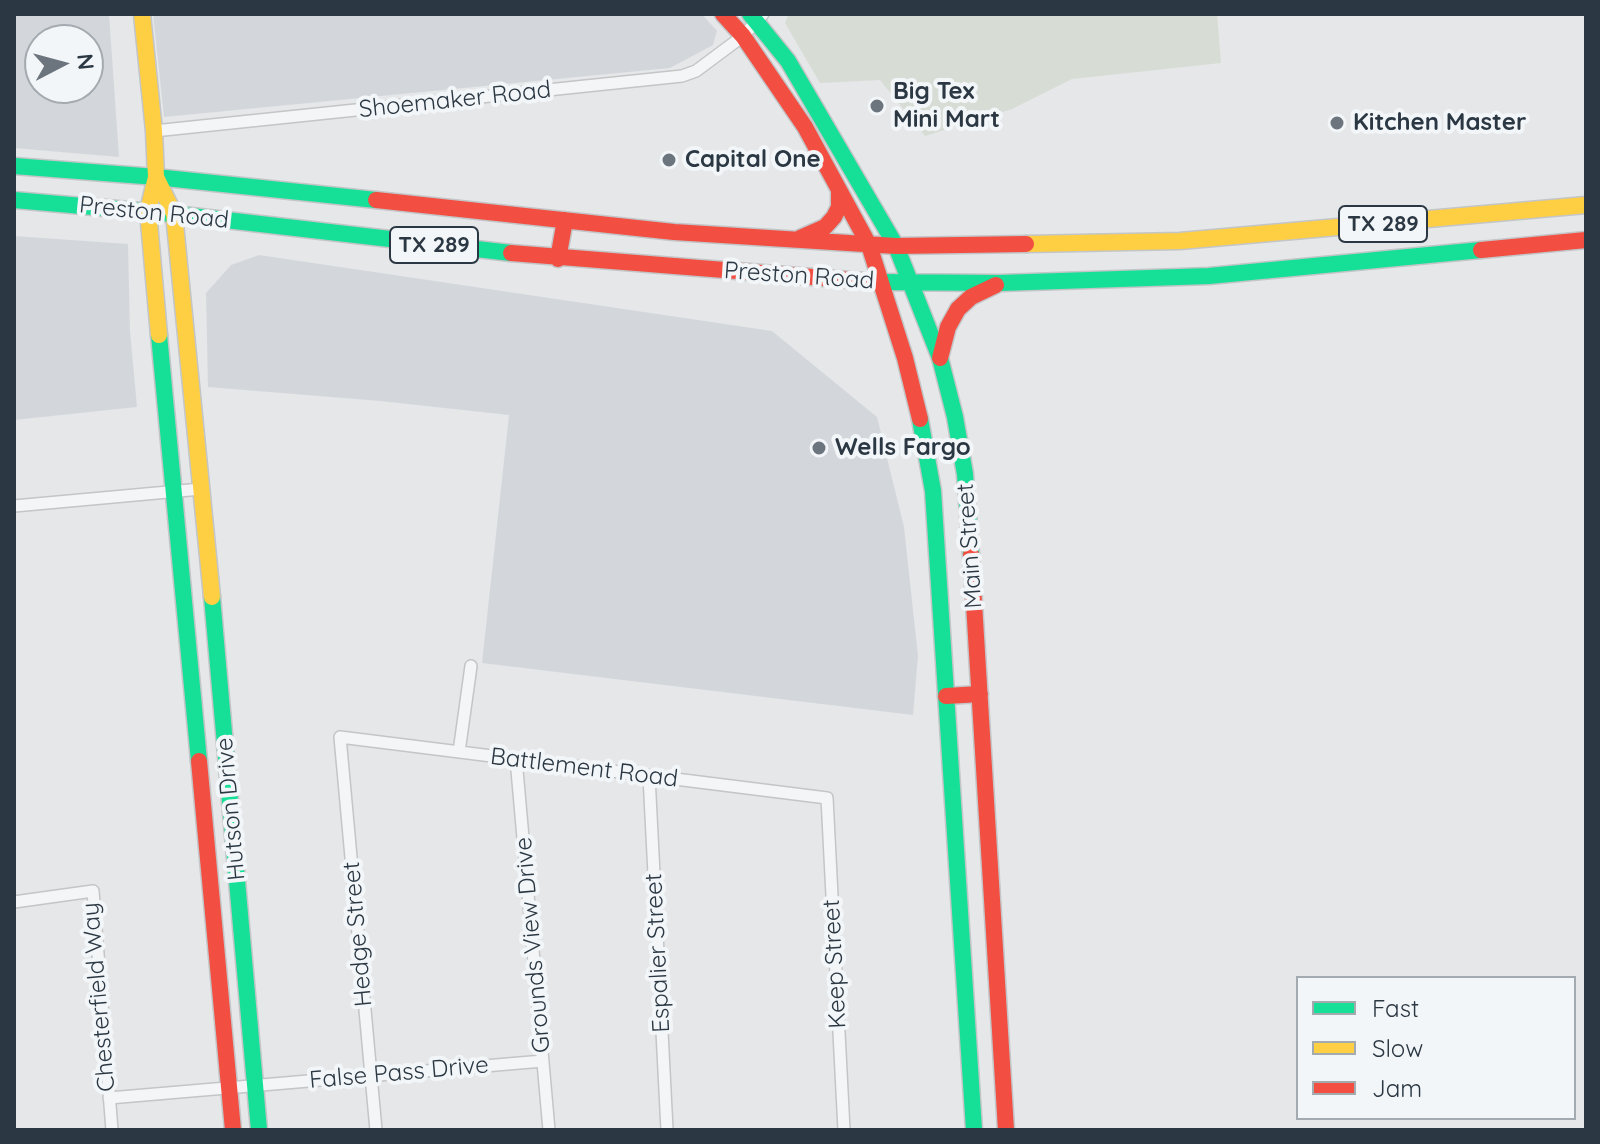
<!DOCTYPE html>
<style>
body{margin:0}
#map{position:relative;width:1600px;height:1144px;overflow:hidden;background:#e5e7e9;font-family:Quicksand,sans-serif}
canvas{display:block}
.frame{position:absolute;inset:0;border:16px solid #2b3843;pointer-events:none}
.legend{position:absolute;left:1296px;top:976px;width:280px;height:144px;box-sizing:border-box;background:#f3f6f8;border:2px solid #a3aab0;margin:0;padding:10px 14px;list-style:none;font-size:24px;color:#2b3843}
.legend li{display:flex;align-items:center;gap:16px;height:40px}
.legend b{width:40px;border:2px solid #a3aab0}
.north{position:absolute;left:24px;top:24px;width:80px;height:80px;box-sizing:border-box;background:#f3f6f8;border:2px solid #a3aab0;border-radius:50%;rotate:84deg;font-size:22px;font-weight:700;line-height:32px;text-align:center;color:#2b3843}
.north::after{content:'';display:block;margin:auto;width:28px;height:36px;background:#6c757d;clip-path:polygon(50% 0,100% 100%,50% 72%,0 100%)}
</style>
<div id="map">
<canvas width="1600" height="1144"></canvas>
<div class="frame"></div>
<ul class="legend">
<li><b style="height:10px;background:#16e098"></b>Fast</li>
<li><b style="height:10px;background:#ffcf43"></b>Slow</li>
<li><b style="height:10px;background:#f24e42"></b>Jam</li>
</ul>
<div class="north">N</div>
</div>
<script>
const g = document.querySelector('canvas').getContext('2d');
g.lineJoin = 'round';
function paint(path, color) { g.fillStyle = color; g.fill(path, 'evenodd'); }
const poly = rows => new Path2D(rows.map(r => 'M' + r).join(''));
function trace(path, color, width, dash) { g.strokeStyle = color; g.lineWidth = width; g.lineCap = dash ? 'butt' : 'round'; g.setLineDash(dash || []); g.stroke(path); }
function drawText(font, color, halo, rows, align = 'center') {
  g.font = font + ' Quicksand,sans-serif'; g.lineWidth = 8; g.setLineDash([]); g.textBaseline = 'middle'; g.strokeStyle = halo; g.fillStyle = color; for (const [text, x, y, turn = 0] of rows) {
    g.save(); g.translate(x, y); g.rotate((+turn || 0) * Math.PI / 180); g.textAlign = isNaN(turn) ? turn : align; if (halo) g.strokeText(text, 0, 0); g.fillText(text, 0, 0); g.restore();
  }
}
const built = poly([
 [14,14,109,14,119,157,14,148],
 [88,40,88,88,40,88,40,40],
 [153,14,702,14,717,31,713,45,670,68,164,117],
 [14,236,128,244,130,331,137,407,14,420],
 [259,255,772,331,877,417,904,527,918,656,913,715,482,663,509,415,380,401,208,387,206,293,231,265]
]);
const green = poly([
 [789,14,1217,14,1221,63,1072,79,1012,109,925,136,880,80,820,83,785,23]
]);
const street = poly([
 [154,131,682,76,696,71,743,36,763,14],
 [14,506,201,489],
 [459,752,471,666],
 [516,759,549,1130],
 [649,776,667,1130],
 [14,902,93,891,112,1130],
 [109,1098,543,1061],
 [376,1130,340,737,827,798,844,1130]
]);
const fast = poly([
 [750,14,788,61,896,246,940,358,955,417,965,474,971,554],
 [14,166,156,177,376,200],
 [14,200,174,214,511,253],
 [875,282,1000,283,1209,276,1481,250],
 [159,335,199,761],
 [920,419,933,491,974,1130],
 [212,597,259,1130]
]);
const slow = poly([
 [142,14,154,131,156,177,148,211,159,335],
 [156,177,174,214,212,597],
 [1026,244,1180,241,1586,205]
]);
const jam = poly([
 [723,14,743,36,805,127,869,245,905,358,920,419],
 [376,200,674,232,896,246,1026,244],
 [800,238,825,227,834,217,839,207,839,190],
 [1481,250,1586,240],
 [511,253,875,282],
 [558,259,565,220],
 [940,358,948,327,958,309,971,297,996,285],
 [971,554,1006,1130],
 [946,696,980,694],
 [199,761,233,1130]
]);
const markers = [
 [877,106,8,"#6c757d"],
 [1337,123,8,"#6c757d"],
 [669,160,8,"#6c757d"],
 [819,448,8,"#6c757d"]
];
const shields = [
 [1383,224,88],
 [434,245,88]
];
const shieldNames = [
 ["TX 289",1383,224],
 ["TX 289",434,245]
];
const poiNames = [
 ["Big Tex",893,92],
 ["Mini Mart",893,120],
 ["Kitchen Master",1353,123],
 ["Capital One",685,160],
 ["Wells Fargo",835,448]
];
const streetNames = [
 ["Shoemaker Road",455,100,-6],
 ["Preston Road",154,213,6],
 ["Preston Road",799,276,4],
 ["Main Street",970,546,-94],
 ["Battlement Road",584,768,7],
 ["Hutson Drive",231,809,-95],
 ["Hedge Street",358,934,-95],
 ["Grounds View Drive",533,945,-95],
 ["Espalier Street",658,953,-93],
 ["Keep Street",835,964,-93],
 ["Chesterfield Way",99,997,-95],
 ["False Pass Drive",399,1073,-5]
];
paint(built, '#d3d7dc');
paint(green, '#d7ddd5');
trace(street, '#c3c5c7', 14);
trace(fast, '#c3c5c7', 19);
trace(slow, '#c3c5c7', 19);
trace(jam, '#c3c5c7', 19);
trace(street, '#f4f5f6', 11);
trace(fast, '#16e098', 16);
trace(slow, '#ffcf43', 16);
trace(jam, '#f24e42', 16);
for (const [x, y, r, color] of markers) { const dot = new Path2D(); dot.arc(x, y, r, 0, 2 * Math.PI); g.fillStyle = color; g.fill(dot); trace(dot, '#f3f6f8', 3); }
for (const [x, y, w] of shields) { const box = new Path2D(); box.roundRect(x - w / 2, y - 18, w, 36, 6); g.fillStyle = '#f3f6f8'; g.fill(box); trace(box, '#2b3843', 2); }
drawText('bold 22px', '#2b3843', null, shieldNames);
drawText('bold 24px', '#2b3843', '#f3f6f8', poiNames, 'left');
drawText('24px', '#2b3843', '#f3f6f8', streetNames);
</script>
